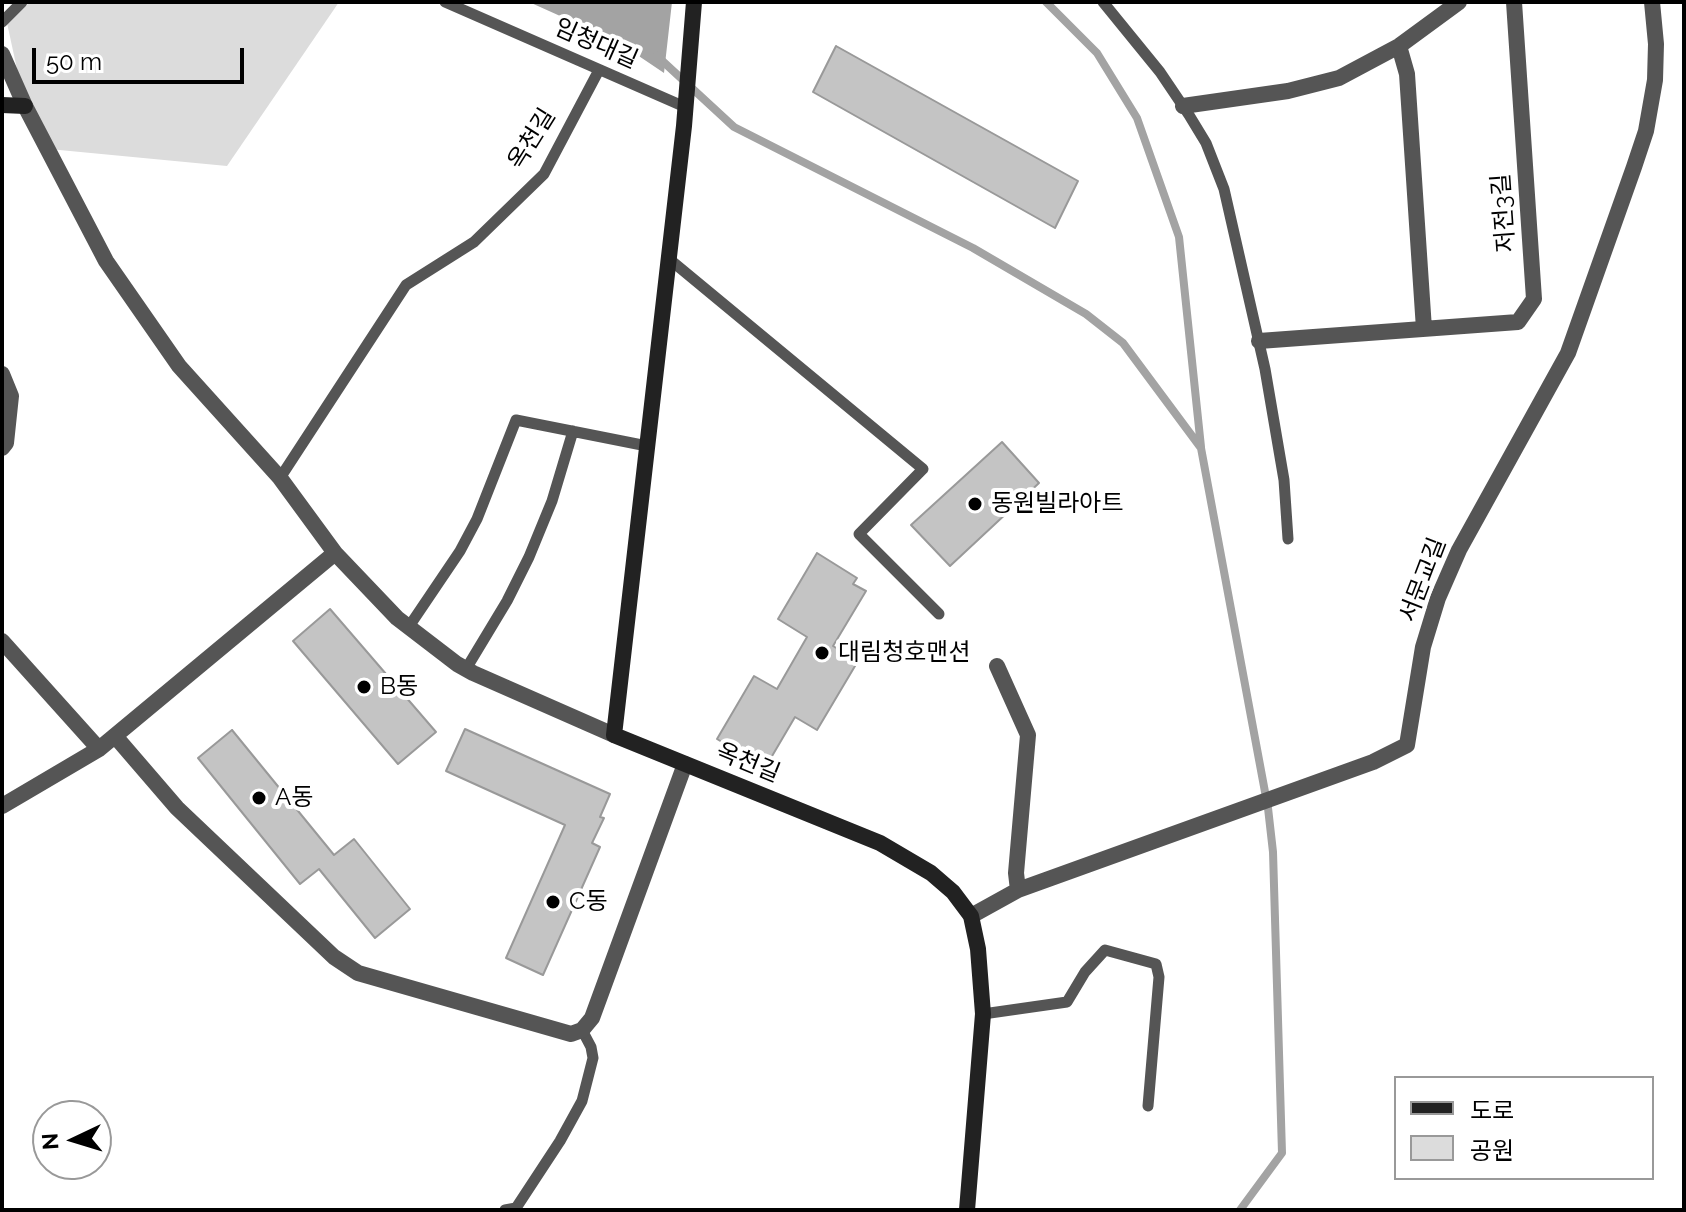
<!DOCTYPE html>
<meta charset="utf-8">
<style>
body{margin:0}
#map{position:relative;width:1686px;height:1212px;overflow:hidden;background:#fff;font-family:Raleway,"Noto Sans KR",sans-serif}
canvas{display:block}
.frame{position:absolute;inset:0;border:4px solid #000;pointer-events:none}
.legend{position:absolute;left:1394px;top:1076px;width:260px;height:104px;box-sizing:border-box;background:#fff;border:2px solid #999;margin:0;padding:10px 14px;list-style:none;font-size:24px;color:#000}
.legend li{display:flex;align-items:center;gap:16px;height:40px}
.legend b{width:40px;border:2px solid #999}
.north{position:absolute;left:32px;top:1100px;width:80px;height:80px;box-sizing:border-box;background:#fff;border:2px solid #999;border-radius:50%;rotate:266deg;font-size:22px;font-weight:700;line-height:32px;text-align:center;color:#000}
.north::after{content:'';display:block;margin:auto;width:28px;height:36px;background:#000;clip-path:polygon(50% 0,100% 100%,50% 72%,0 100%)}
.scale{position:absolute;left:32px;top:48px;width:212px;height:36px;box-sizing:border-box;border:4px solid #000;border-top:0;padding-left:10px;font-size:24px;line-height:28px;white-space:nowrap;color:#000;-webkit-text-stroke:6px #fff;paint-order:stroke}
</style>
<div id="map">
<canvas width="1686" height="1212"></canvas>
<div class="frame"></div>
<ul class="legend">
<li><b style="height:10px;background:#222"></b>도로</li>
<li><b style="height:22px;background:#dcdcdc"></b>공원</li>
</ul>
<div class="north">N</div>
<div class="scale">50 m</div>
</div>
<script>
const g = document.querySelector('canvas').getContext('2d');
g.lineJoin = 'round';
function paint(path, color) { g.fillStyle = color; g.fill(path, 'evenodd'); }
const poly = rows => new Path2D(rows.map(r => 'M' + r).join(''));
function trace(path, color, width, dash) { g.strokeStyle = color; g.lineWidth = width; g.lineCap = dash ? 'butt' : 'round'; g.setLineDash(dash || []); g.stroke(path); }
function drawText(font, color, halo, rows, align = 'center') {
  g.font = font + ' Raleway,"Noto Sans KR",sans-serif'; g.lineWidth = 8; g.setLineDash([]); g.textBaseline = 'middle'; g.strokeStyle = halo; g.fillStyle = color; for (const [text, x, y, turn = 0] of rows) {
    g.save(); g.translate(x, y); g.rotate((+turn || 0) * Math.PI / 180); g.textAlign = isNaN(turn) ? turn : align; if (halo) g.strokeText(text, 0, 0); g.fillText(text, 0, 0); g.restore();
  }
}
const green = poly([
 [30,2,339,2,227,166,49,149,25,106,7,23]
]);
const water = poly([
 [529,2,672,2,664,73,618,42]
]);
const stream = poly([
 [1046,2,1097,53,1137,118,1179,237,1201,447],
 [657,56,734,127,973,248,1086,314,1123,343,1201,448,1268,808,1273,852,1282,1153,1240,1210]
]);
const building = poly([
 [836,46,1078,181,1055,228,813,92,836,46],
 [1002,442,1039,483,950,566,911,525,1002,442],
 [817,553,857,578,853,584,866,591,833,646,858,661,817,730,795,717,765,768,717,739,754,676,777,689,807,637,778,619,817,553],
 [330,609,436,732,398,764,293,641,330,609],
 [465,729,610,794,600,817,604,818,592,843,600,847,543,975,506,958,565,825,446,771,465,729],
 [232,730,334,855,354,839,410,909,375,938,319,869,300,884,198,758,232,730]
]);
const lane = poly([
 [445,2,685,107],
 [1103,2,1160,72,1189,115,1206,143,1224,189,1265,369,1284,480,1288,539],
 [2,22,22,2],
 [668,258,923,469,859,534,939,614],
 [280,478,406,285,474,242,544,174,599,70],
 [408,628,460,551,477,519,516,420,647,446],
 [466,669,507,601,529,557,552,501,573,431],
 [983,1014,1067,1002,1085,972,1105,950,1156,964,1159,977,1148,1106],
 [505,1210,516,1208,560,1141,582,1101,593,1058,591,1047,582,1030]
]);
const street = poly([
 [1399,46,1407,74,1424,329],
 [2,54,25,106,106,261,179,366,280,478,335,553,397,618,457,664,473,673,614,735],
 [1183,106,1288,91,1339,78,1399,46,1459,2],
 [1259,341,1518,322,1534,299,1514,2],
 [2,374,11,396,6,443,2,448],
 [2,641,99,749],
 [997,666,1028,735,1016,873,1018,890],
 [115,736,177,808,334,957,358,973,571,1034,582,1030,592,1018,685,764],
 [2,806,99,749,335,553],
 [971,916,1018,890,1373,762,1407,745,1423,647,1438,598,1459,550,1568,353,1634,167,1646,131,1655,80,1656,44,1652,2]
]);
const secondary = poly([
 [694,2,684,126,614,735,880,843,931,873,953,892,971,916,978,949,983,1014,967,1210],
 [2,105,25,106]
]);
const markers = [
 [975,504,8,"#000"],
 [822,653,8,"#000"],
 [364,687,8,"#000"],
 [259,798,8,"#000"],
 [553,902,8,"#000"]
];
const streetNames = [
 ["임청대길",596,44,24],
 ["옥천길",532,139,-58],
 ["저전3길",1504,213,-94],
 ["서문교길",1423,580,-69],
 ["옥천길",748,763,22]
];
const poiNames = [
 ["동원빌라아트",991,504],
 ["대림청호맨션",838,653],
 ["B동",380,687],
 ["A동",275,798],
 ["C동",569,902]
];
paint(green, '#dcdcdc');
paint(water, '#a3a3a3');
trace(stream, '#a3a3a3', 8);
paint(building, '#c4c4c4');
trace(building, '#999', 2);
trace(lane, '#555', 11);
trace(street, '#555', 16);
trace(secondary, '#222', 16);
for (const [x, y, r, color] of markers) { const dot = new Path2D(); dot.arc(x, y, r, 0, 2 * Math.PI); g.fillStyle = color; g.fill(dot); trace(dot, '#fff', 3); }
drawText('24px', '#000', '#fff', streetNames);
drawText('24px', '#000', '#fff', poiNames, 'left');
</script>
